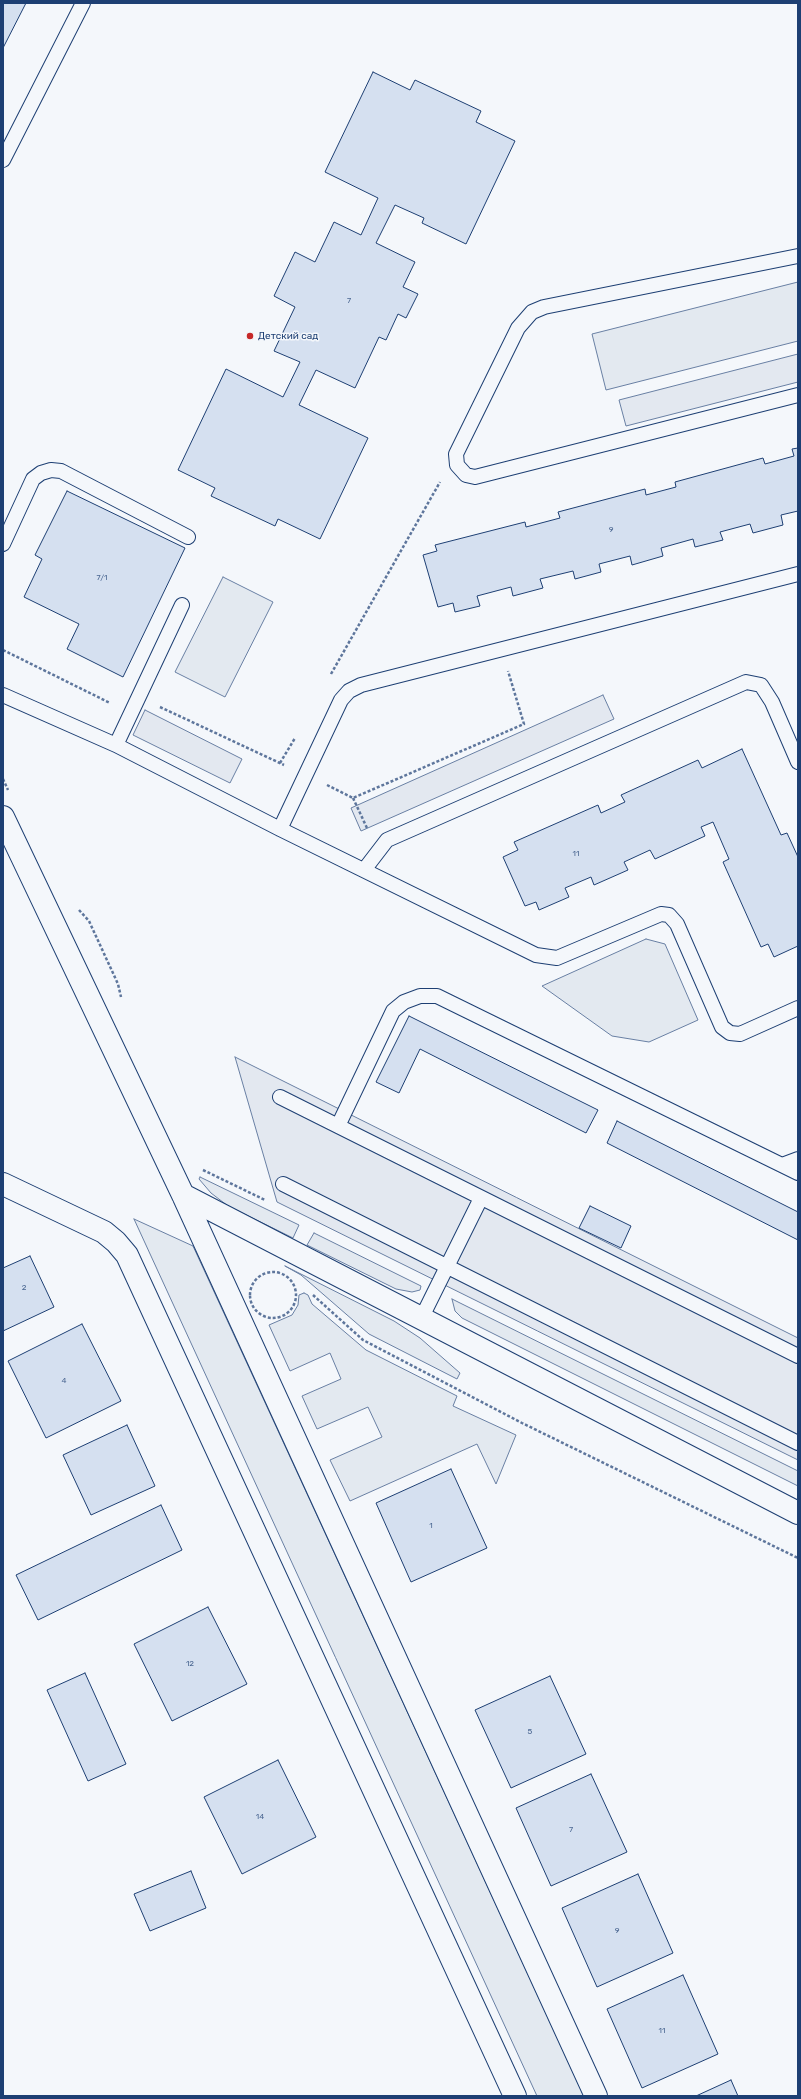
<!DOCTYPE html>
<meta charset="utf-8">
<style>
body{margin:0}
#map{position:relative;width:801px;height:2099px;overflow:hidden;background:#f4f7fb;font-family:Rubik,sans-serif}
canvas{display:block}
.frame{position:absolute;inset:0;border:4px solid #1d3f73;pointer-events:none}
</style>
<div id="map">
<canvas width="801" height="2099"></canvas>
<div class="frame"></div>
</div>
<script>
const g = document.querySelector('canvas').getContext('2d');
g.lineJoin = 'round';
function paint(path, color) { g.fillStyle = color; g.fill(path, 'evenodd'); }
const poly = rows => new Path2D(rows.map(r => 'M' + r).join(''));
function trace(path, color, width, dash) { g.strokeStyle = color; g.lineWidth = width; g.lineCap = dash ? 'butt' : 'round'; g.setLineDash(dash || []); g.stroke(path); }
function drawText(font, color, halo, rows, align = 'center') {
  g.font = font + ' Rubik,sans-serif'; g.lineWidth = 3; g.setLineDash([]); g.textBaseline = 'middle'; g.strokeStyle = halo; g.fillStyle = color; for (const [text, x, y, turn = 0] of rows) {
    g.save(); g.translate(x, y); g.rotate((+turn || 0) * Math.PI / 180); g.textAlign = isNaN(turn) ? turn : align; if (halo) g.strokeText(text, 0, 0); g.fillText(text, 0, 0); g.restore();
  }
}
const green = poly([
 [798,282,798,341,606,390,592,334,798,282],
 [223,577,273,602,225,697,175,672,223,577],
 [646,939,665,944,698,1020,649,1042,612,1036,542,986,646,939],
 [200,1177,299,1225,293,1238,228,1206,211,1193,199,1179,200,1177],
 [134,1219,193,1246,584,2096,537,2096,134,1219],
 [314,1233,421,1286,420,1290,412,1292,396,1289,307,1245,314,1233],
 [285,1266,394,1321,420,1338,460,1373,457,1379,369,1334,301,1275,285,1266],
 [304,1293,308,1295,312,1304,366,1350,457,1396,453,1406,516,1435,496,1484,477,1444,350,1501,330,1460,382,1437,368,1407,317,1429,302,1396,341,1379,330,1353,290,1371,269,1325,292,1315,298,1305,299,1295,304,1293],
 [452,1299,798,1471,798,1486,462,1318,455,1311,452,1299]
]);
const parking = poly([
 [798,354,798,382,626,426,619,400,798,354],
 [603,695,614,719,361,831,351,808,603,695],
 [145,710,242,759,230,783,133,735,145,710],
 [235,1057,798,1338,798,1460,277,1202,235,1057]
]);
const building = poly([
 [3,3,26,3,3,48,3,3],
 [373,72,410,90,415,80,481,111,476,122,515,141,466,244,422,223,424,218,395,205,376,243,415,262,403,287,418,294,406,318,398,314,386,340,379,337,355,388,316,370,299,405,368,438,320,539,278,519,275,526,211,496,215,488,178,470,226,369,283,397,300,362,274,351,295,307,274,296,295,252,315,262,334,222,361,235,378,198,325,172,373,72],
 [798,448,798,511,781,515,783,525,753,533,750,524,720,532,723,540,695,547,693,539,661,548,663,556,632,565,630,556,599,564,601,572,575,579,573,571,540,579,543,588,513,596,511,587,477,596,480,606,455,612,453,603,438,607,423,555,437,551,435,545,525,522,526,527,560,518,558,512,645,489,646,495,676,487,675,482,763,458,765,464,794,456,792,449,798,448],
 [67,491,185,548,123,677,67,649,79,624,24,597,42,559,35,555,67,491],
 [742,749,781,835,787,833,798,857,798,946,774,957,768,944,761,947,723,862,729,859,713,822,701,827,705,836,655,859,650,850,624,862,628,870,594,885,591,877,565,888,569,897,539,910,536,902,525,906,503,857,518,850,514,842,598,805,601,813,625,802,621,795,698,760,702,768,742,749],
 [409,1016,598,1110,586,1133,420,1049,399,1093,376,1082,409,1016],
 [617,1121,798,1212,798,1240,607,1143,617,1121],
 [590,1206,631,1226,621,1248,579,1228,590,1206],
 [30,1256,54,1307,3,1331,3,1268,30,1256],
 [82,1324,121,1401,46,1438,8,1361,82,1324],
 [127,1425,155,1486,91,1515,63,1455,127,1425],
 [451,1469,487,1548,411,1582,376,1503,451,1469],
 [161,1505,182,1550,38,1620,16,1575,161,1505],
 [208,1607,247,1684,172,1721,134,1644,208,1607],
 [85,1673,126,1764,88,1781,47,1690,85,1673],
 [550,1676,586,1754,511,1788,475,1710,550,1676],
 [278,1760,316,1837,242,1874,204,1797,278,1760],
 [591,1774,627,1852,551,1886,516,1808,591,1774],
 [191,1871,206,1908,150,1931,134,1894,191,1871],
 [638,1874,673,1953,597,1987,562,1908,638,1874],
 [683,1975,718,2054,642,2088,607,2009,683,1975],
 [731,2080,738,2096,696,2096,731,2080]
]);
const path = poly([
 [3,650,110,703],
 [331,674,440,482],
 [160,707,284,765],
 [280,763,295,738],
 [3,779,8,790],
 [327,785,353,798,524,724,508,671],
 [353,798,367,828],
 [79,910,89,921,118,984,121,997],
 [203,1170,265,1200],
 '250 1295a23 23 0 1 1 46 0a23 23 0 1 1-46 0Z',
 [313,1295,363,1340,522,1423,798,1558]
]);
const service = poly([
 [3,160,83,3],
 [798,256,544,307,532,312,518,328,456,454,457,465,466,475,475,477,798,395],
 [3,544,33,479,41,473,51,470,61,471,188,537],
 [3,695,116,745,280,829,536,955,557,958,661,914,669,915,677,924,722,1027,730,1033,740,1034,798,1008],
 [116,745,182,605],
 [280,829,341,700,349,691,361,685,798,574],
 [364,870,387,840,746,682,761,685,772,702,798,762],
 [280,1097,798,1356],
 [338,1126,393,1011,404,1002,420,996,437,996,798,1173],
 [782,1165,798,1159],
 [283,1184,798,1443],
 [421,1319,481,1198]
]);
const minor = poly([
 [3,817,183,1195,596,2096],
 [3,1184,104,1232,116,1242,127,1255,515,2096],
 [183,1195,798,1513]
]);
const markers = [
 [250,336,4,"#c62828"]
];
const numberNames = [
 ["7",349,301],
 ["9",611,530],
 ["7/1",102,578],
 ["11",576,854],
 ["2",24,1288],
 ["4",64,1381],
 ["1",431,1526],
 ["12",190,1664],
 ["5",530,1732],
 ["14",260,1817],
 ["7",571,1830],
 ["9",617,1931],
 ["11",662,2031]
];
const poiNames = [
 ["Детский сад",258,336]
];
paint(green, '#e3e9f0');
trace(green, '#687fa3', 1);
paint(parking, '#e3e8f0');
trace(parking, '#687fa3', 1);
paint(building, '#d5e0f0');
trace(building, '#1d3f73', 1);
trace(service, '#1d3f73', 16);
trace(minor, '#1d3f73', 24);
trace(path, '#5e769c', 2.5, [3, 2]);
trace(service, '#f4f7fb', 14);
trace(minor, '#f4f7fb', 22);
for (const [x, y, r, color] of markers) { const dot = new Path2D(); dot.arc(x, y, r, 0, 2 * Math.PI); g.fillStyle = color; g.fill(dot); trace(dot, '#f4f7fb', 1.5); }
drawText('8px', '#4b6792', null, numberNames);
drawText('10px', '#1d3f73', '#f4f7fb', poiNames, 'left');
</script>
